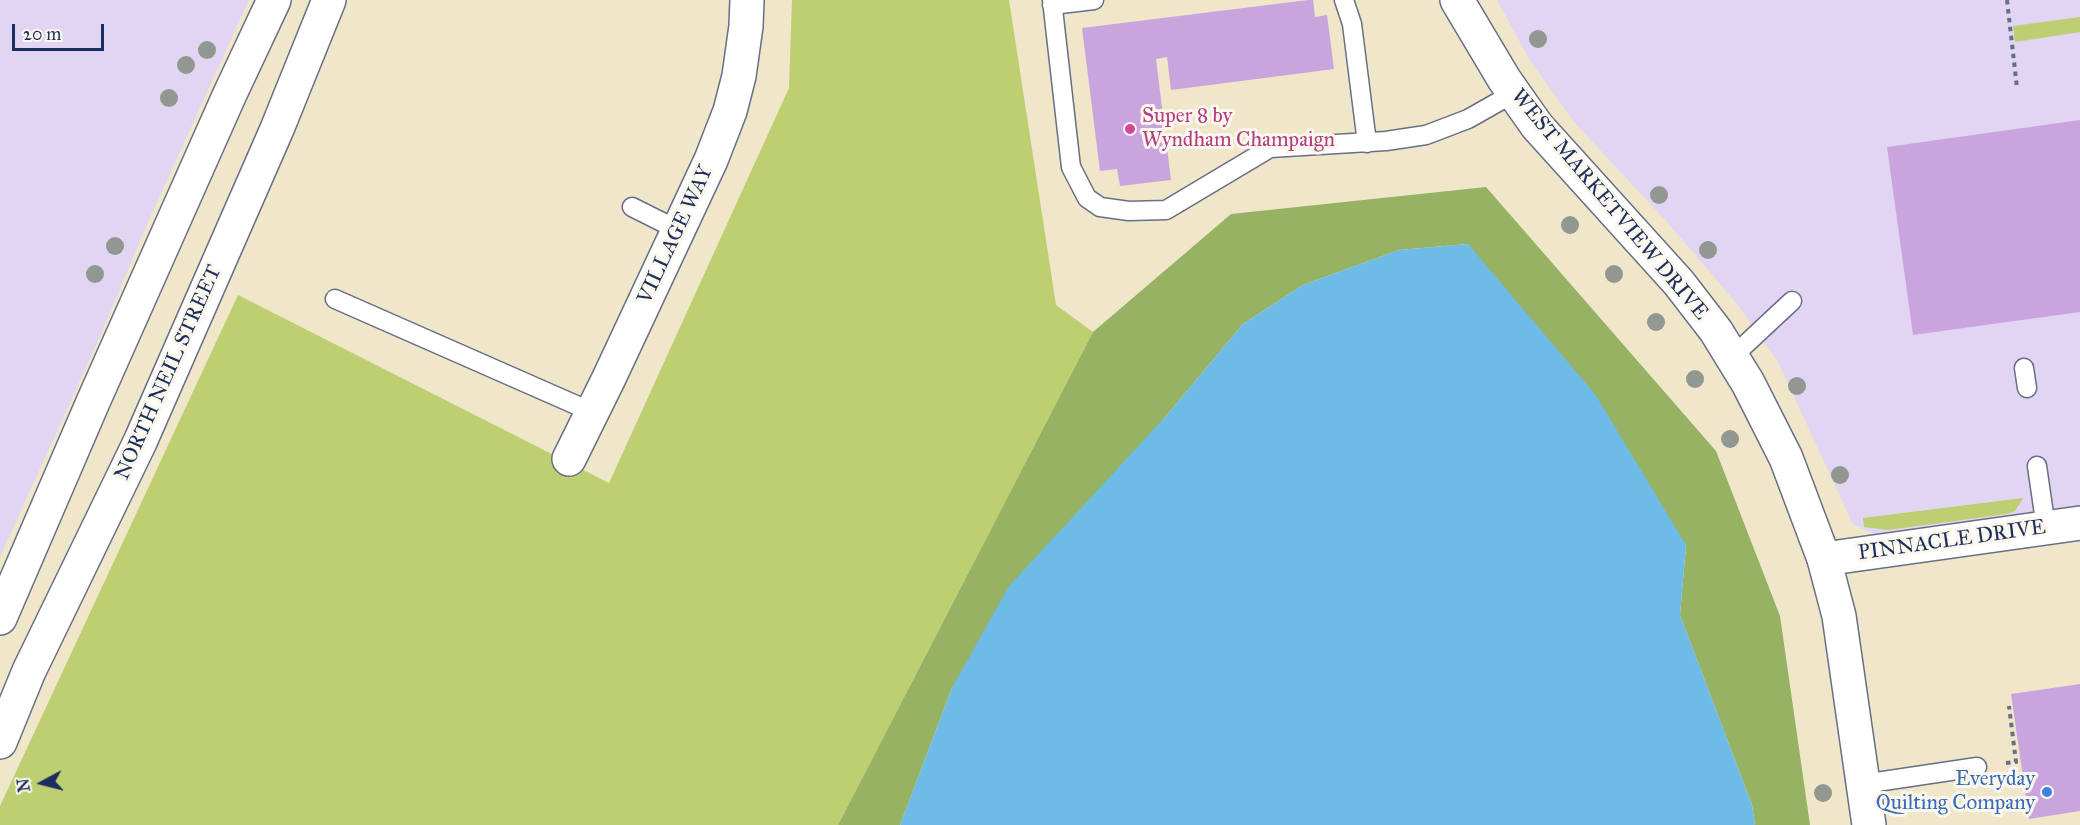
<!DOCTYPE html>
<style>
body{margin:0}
#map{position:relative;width:2080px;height:825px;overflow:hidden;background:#f0e6ca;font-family:"IM FELL Great Primer",serif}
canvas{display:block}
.north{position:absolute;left:12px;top:753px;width:60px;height:60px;-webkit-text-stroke:4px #fbf7ec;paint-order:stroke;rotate:263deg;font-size:16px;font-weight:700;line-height:24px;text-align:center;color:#1b2f5e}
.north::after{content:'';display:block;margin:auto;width:21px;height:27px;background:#1b2f5e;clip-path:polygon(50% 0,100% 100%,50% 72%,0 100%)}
.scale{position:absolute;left:12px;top:24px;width:92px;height:27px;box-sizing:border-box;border:3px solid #1b2f5e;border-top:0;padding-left:8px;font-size:18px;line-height:21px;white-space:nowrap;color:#1b2f5e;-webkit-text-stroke:4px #fbf7ec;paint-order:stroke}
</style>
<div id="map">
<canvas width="2080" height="825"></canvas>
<div class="north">N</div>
<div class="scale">20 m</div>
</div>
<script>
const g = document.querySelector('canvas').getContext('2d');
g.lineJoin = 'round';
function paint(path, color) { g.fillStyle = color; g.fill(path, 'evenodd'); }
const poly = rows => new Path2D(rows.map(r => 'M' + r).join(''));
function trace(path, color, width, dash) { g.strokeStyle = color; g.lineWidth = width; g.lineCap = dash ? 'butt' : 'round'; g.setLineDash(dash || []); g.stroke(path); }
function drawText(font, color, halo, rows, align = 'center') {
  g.font = font + ' "IM FELL Great Primer",serif'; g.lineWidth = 6; g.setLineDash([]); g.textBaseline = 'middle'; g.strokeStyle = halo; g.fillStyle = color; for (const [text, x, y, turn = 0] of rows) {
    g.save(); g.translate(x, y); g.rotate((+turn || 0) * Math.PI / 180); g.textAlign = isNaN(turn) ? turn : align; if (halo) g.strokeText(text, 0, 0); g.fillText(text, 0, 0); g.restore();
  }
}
const built = poly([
 [0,0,249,0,147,224,98,341,0,557],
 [1497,0,2080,0,2080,505,1874,534,1853,524,1778,362,1737,304,1668,223,1574,122,1529,59]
]);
const green = poly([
 [792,0,1009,0,1056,305,1093,332,838,825,0,825,0,806,238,295,609,483,789,88],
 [2080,17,2080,32,2015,42,2013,26],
 [2023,498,2015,511,2007,514,1888,530,1864,527,1863,518]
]);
const forest = poly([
 [1486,187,1716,451,1780,616,1810,825,1755,825,1752,805,1680,615,1686,545,1468,244,1399,250,1303,285,1243,324,1166,416,952,688,900,825,838,825,1093,332,1231,214]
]);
const water = poly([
 [1468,244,1595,394,1686,545,1680,615,1752,805,1755,825,900,825,952,688,1009,586,1166,416,1243,324,1303,285,1399,250]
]);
const building = poly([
 [1308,0,1313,0,1315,17,1327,15,1334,69,1171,90,1167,57,1156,59,1171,180,1120,186,1117,169,1100,171,1082,28],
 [2080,120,2080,312,1913,335,1887,147],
 [2080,684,2080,811,2029,819,2011,694]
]);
const path = poly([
 [2007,0,2017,88],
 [2006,763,2016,762,2009,706]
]);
const lane = poly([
 [1052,0,1071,167,1087,198,1100,207,1129,211,1166,210,1270,148,1386,141,1426,135,1468,119,1514,93],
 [1344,0,1352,24,1367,143],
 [1052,5,1094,0],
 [632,207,678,230],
 [335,299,592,412],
 [1732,357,1792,301],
 [2024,368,2027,388],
 [2037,466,2046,528],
 [1863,784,1977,767]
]);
const street = poly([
 [569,459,609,378,711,160,730,111,739,76,746,26,747,0],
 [1824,559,2080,523]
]);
const secondary = poly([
 [1457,0,1504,79,1537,126,1679,283,1716,331,1748,383,1786,458,1824,559,1839,616,1869,825],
 [0,618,93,402,229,96,274,0],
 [0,742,29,671,140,442,277,129,329,0]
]);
const trees = [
 [1538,39],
 [207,50],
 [186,65],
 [169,98],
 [1659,195],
 [1570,225],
 [115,246],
 [1708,250],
 [95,274],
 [1614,274],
 [1656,322],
 [1695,379],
 [1797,386],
 [1730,439],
 [1840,475],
 [1823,793]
];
const markers = [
 [1130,129,6,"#d1479c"],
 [2047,792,6,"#3f7fe0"]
];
const hotelNames = [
 ["Super 8 by",1142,117],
 ["Wyndham Champaign",1142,141]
];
const streetNames = [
 ["WEST MARKETVIEW DRIVE",1609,205,50],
 ["VILLAGE WAY",676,235,-65],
 ["NORTH NEIL STREET",169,373,-66],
 ["PINNACLE DRIVE",1952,541,-8]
];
const shopNames = [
 ["Everyday",2035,780],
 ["Quilting Company",2035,804]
];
paint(built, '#e2d4f3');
paint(green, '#becf71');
paint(forest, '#96b263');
paint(water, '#6ebbe8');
paint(building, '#caa5dd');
trace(lane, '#666f84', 21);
trace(street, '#666f84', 36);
trace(secondary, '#666f84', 36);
trace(path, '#666f84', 4, [4.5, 4.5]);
trace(lane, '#fff', 18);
trace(street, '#fff', 33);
trace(secondary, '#fff', 33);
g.fillStyle = '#919791';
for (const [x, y] of trees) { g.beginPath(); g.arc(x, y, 9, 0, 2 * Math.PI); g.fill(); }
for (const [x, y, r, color] of markers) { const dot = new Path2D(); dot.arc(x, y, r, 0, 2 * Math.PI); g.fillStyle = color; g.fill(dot); trace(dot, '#fbf7ec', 2); }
drawText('21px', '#b23c85', '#fbf7ec', hotelNames, 'left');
drawText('21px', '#1b2f5e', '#fbf7ec', streetNames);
drawText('21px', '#366cbe', '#fbf7ec', shopNames, 'right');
</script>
